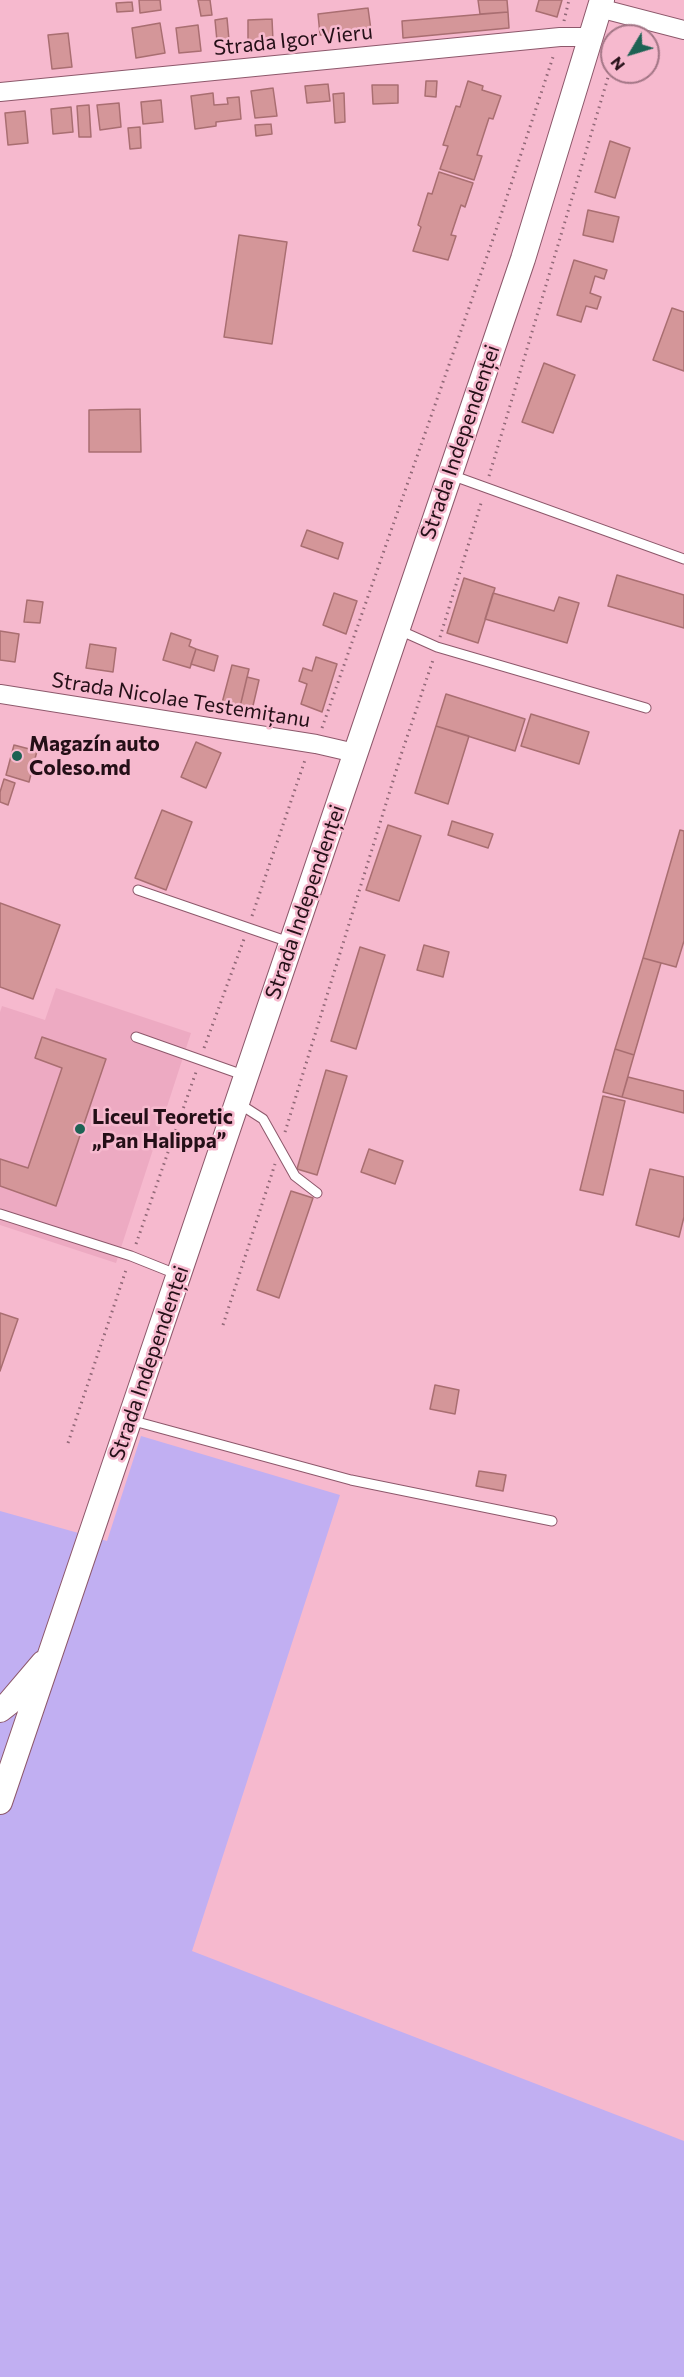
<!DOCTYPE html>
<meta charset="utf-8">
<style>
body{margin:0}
#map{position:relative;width:684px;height:2377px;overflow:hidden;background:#f6b9ce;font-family:Commissioner,sans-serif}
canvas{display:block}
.north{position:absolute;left:600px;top:24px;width:60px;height:60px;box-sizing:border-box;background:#f6b9ce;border:2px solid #a27585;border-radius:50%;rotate:232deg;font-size:16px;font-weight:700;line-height:24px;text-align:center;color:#240f17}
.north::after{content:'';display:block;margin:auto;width:21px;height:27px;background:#1d6254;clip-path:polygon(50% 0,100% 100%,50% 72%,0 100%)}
</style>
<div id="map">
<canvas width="684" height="2377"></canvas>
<div class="north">N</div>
</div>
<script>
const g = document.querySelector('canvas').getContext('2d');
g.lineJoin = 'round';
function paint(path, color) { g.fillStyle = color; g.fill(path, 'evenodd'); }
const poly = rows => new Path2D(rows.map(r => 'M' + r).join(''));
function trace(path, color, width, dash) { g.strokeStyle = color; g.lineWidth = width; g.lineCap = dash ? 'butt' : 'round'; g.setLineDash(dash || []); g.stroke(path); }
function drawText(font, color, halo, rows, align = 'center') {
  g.font = font + ' Commissioner,sans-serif'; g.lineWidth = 5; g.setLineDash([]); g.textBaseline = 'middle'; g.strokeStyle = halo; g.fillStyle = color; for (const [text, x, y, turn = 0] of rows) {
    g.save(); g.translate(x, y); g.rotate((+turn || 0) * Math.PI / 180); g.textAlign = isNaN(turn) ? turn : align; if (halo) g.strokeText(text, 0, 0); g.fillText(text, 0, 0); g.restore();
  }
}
const built = poly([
 [56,988,191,1033,116,1263,0,1225,0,1012,2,1006,45,1020]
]);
const green = poly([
 [141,1436,340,1495,192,1951,684,2141,684,2377,0,2377,0,1511,107,1541]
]);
const building = poly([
 [139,0,160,0,161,10,140,13,139,0],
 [198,0,210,0,212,15,201,16,198,0],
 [478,0,507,0,508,12,480,14,478,0],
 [539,0,562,0,557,17,536,11,539,0],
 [132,2,133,11,117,12,116,3,132,2],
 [368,8,371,30,320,35,318,14,368,8],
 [508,12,509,28,403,38,402,21,508,12],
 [227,18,229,40,217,41,215,20,227,18],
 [272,19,273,41,248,42,248,20,272,19],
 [160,23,165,53,136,58,132,28,160,23],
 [198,25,201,51,179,53,176,28,198,25],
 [68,33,72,67,52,69,48,35,68,33],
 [426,81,437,81,436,97,425,96,426,81],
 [468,81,483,86,482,90,501,96,493,119,489,118,477,155,482,156,474,180,440,169,448,146,443,145,456,106,460,107,468,81],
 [328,84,330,101,307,103,305,86,328,84],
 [372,85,398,85,398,103,373,104,372,85],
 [273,88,277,116,255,118,251,91,273,88],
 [213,93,214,105,228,104,227,98,239,97,241,119,216,122,216,126,195,129,191,96,213,93],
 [344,93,345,122,335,123,333,94,344,93],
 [161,100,163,122,143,124,141,102,161,100],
 [119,103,121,127,100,130,97,105,119,103],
 [89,105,91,137,79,137,77,106,89,105],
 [71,107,73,132,53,134,51,109,71,107],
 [25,111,28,143,8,145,5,113,25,111],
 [271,124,272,134,256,136,255,125,271,124],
 [140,127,141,148,130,149,128,128,140,127],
 [610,141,630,148,615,198,595,192,610,141],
 [439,172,473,183,465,207,461,205,451,235,456,236,448,260,413,251,421,227,418,225,428,193,432,194,439,172],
 [588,210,619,217,613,242,583,235,588,210],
 [239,235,287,242,272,344,224,337,239,235],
 [574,260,607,270,604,279,595,276,590,293,601,297,597,309,586,306,581,322,557,315,574,260],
 [672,308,684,312,684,371,653,360,672,308],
 [544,363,575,375,553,433,522,422,544,363],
 [140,409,141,452,89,452,89,410,140,409],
 [307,530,343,543,338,559,301,546,307,530],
 [617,575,684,595,684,628,608,606,617,575],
 [464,578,495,588,478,643,447,633,464,578],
 [334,593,357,601,346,634,323,625,334,593],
 [493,593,554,611,559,597,579,603,567,643,485,619,493,593],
 [27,600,43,602,40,623,24,622,27,600],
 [0,631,19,634,15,662,0,660,0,631],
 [171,633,191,640,189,646,196,649,190,668,163,660,171,633],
 [90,644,116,648,113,672,86,668,90,644],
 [196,649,218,656,214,671,191,664,196,649],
 [316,657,337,664,322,712,301,704,307,684,299,681,303,668,312,671,316,657],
 [232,665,249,669,240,707,222,703,232,665],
 [247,677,259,680,252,710,240,707,247,677],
 [446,694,525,719,515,751,436,726,446,694],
 [531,714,589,732,579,764,521,746,531,714],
 [436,726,469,736,448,804,415,793,436,726],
 [196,742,221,753,206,788,181,777,196,742],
 [14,745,37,751,29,782,6,775,14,745],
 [4,779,15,783,8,805,0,802,0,792,4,779],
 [162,810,192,822,166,890,135,878,162,810],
 [452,821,493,834,488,848,448,835,452,821],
 [388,825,421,836,399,901,366,890,388,825],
 [680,830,684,831,684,941,676,967,643,958,680,830],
 [0,903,60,925,33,999,0,987,0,903],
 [424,945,449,952,443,977,417,970,424,945],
 [360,947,385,955,356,1049,331,1041,360,947],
 [643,958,661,963,634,1055,615,1049,643,958],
 [42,1037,106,1059,56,1206,0,1186,0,1159,28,1168,62,1068,35,1058,42,1037],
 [615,1049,634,1055,622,1097,603,1092,615,1049],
 [326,1070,347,1076,317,1175,297,1169,326,1070],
 [628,1077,684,1091,684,1113,622,1097,628,1077],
 [603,1096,625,1101,603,1195,580,1190,603,1096],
 [369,1149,403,1161,395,1184,361,1172,369,1149],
 [650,1169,684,1177,684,1217,679,1237,636,1225,650,1169],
 [291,1191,313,1198,279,1298,257,1290,291,1191],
 [0,1313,18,1319,0,1371,0,1313],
 [435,1385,459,1390,455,1414,430,1409,435,1385],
 [479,1471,506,1475,503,1491,476,1486,479,1471]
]);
const path = poly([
 [564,21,569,0],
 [489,476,612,64],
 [440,637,482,500],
 [322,728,492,242,554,54],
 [252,916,305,760],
 [204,1048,244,939],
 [285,1132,401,755,434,657],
 [136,1244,196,1072],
 [223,1325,275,1164],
 [68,1443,127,1267]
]);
const lane = poly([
 [451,475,684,559],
 [399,630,437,647,646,708],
 [138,890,289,942],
 [136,1037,246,1076],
 [238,1103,263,1119,295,1176,317,1193],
 [0,1214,131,1256,176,1274],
 [130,1420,351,1480,552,1521]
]);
const street = poly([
 [599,8,684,30],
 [0,92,560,37,590,37],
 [0,694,316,744,355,753]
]);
const secondary = poly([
 [0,1710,9,1703,43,1663],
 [0,1802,523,259,602,0]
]);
const markers = [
 [17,756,6,"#1d6254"],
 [80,1129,6,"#1d6254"]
];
const streetNames = [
 ["Strada Igor Vieru",293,40,-6],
 ["Strada Independenței",460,442,-71],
 ["Strada Nicolae Testemițanu",181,700,9],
 ["Strada Independenței",305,902,-71],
 ["Strada Independenței",149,1363,-71]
];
const poiNames = [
 ["Magazín auto",29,744],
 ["Coleso.md",29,768],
 ["Liceul Teoretic",92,1117],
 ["„Pan Halippa”",92,1141]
];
paint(built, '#edaac2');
paint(green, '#c1aff2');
paint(building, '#d49699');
trace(building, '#a96e71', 1.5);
trace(lane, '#8d586b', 11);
trace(street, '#8d586b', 20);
trace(secondary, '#8d586b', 26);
trace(path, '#906776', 3, [1.5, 4.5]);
trace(lane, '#fff', 9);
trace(street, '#fff', 18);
trace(secondary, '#fff', 24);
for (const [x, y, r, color] of markers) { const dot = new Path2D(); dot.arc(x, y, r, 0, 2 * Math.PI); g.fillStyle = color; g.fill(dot); trace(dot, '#f6b9ce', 2); }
drawText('21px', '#240f17', '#f6b9ce', streetNames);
drawText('bold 21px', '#240f17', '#f6b9ce', poiNames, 'left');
</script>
